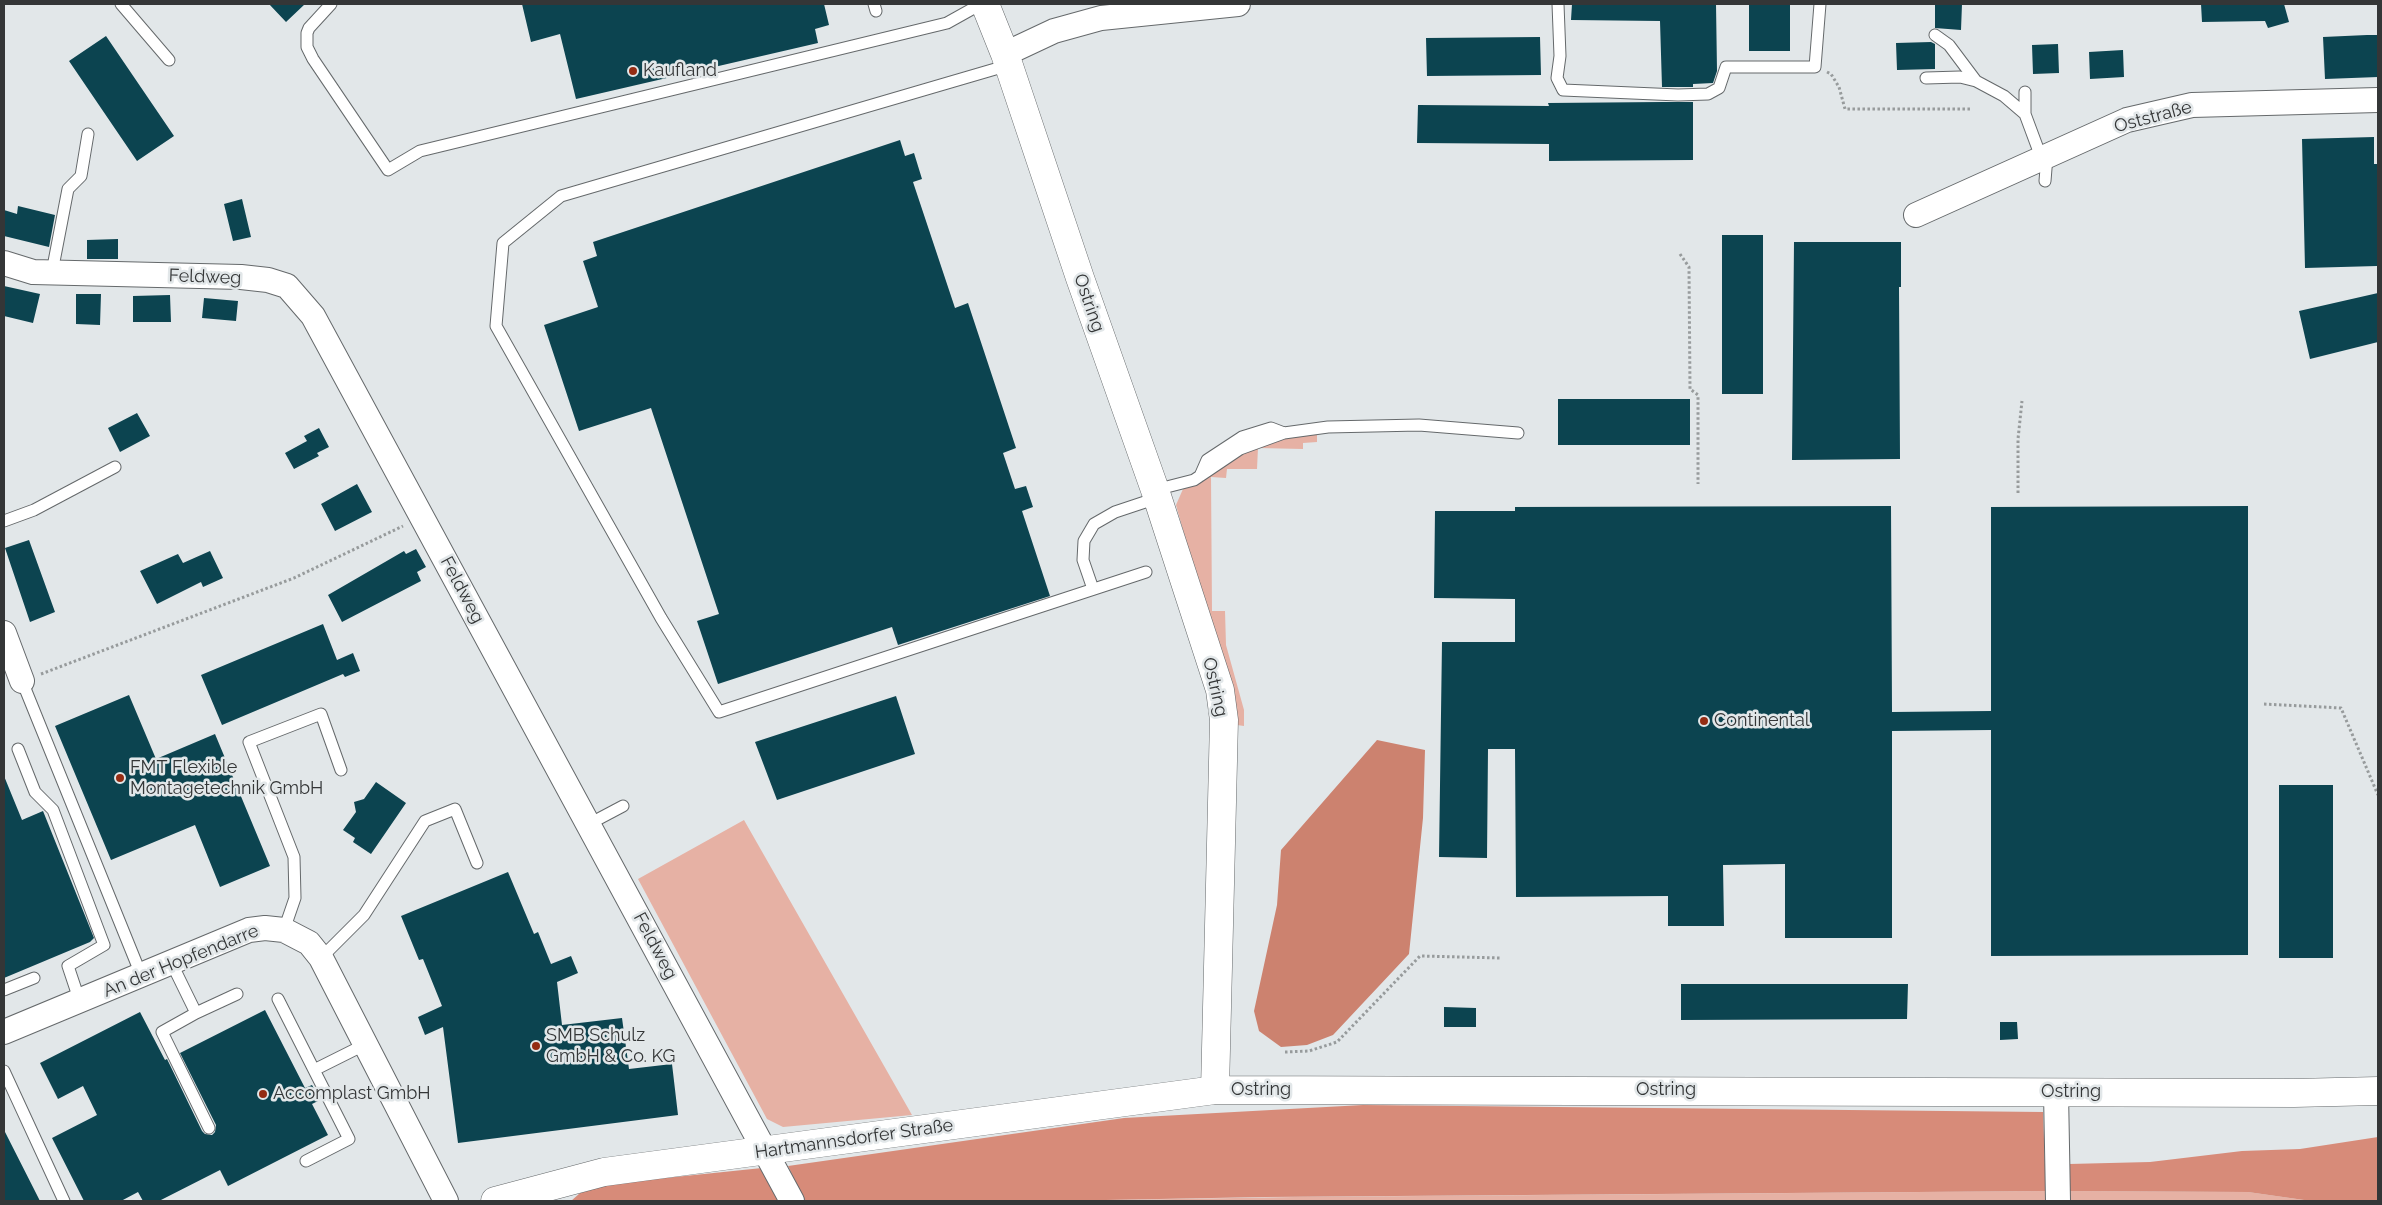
<!DOCTYPE html>
<meta charset="utf-8">
<style>
body{margin:0}
#map{position:relative;width:2382px;height:1205px;overflow:hidden;background:#e2e7e9;font-family:Raleway,sans-serif}
canvas{display:block}
.frame{position:absolute;inset:0;border:5px solid #343637;pointer-events:none}
</style>
<div id="map">
<canvas width="2382" height="1205"></canvas>
<div class="frame"></div>
</div>
<script>
const g = document.querySelector('canvas').getContext('2d');
g.lineJoin = 'round';
function paint(path, color) { g.fillStyle = color; g.fill(path, 'evenodd'); }
const poly = rows => new Path2D(rows.map(r => 'M' + r).join(''));
function trace(path, color, width, dash) { g.strokeStyle = color; g.lineWidth = width; g.lineCap = dash ? 'butt' : 'round'; g.setLineDash(dash || []); g.stroke(path); }
function drawText(font, color, halo, rows, align = 'center') {
  g.font = font + ' Raleway,sans-serif'; g.lineWidth = 5; g.setLineDash([]); g.textBaseline = 'middle'; g.strokeStyle = halo; g.fillStyle = color; for (const [text, x, y, turn = 0] of rows) {
    g.save(); g.translate(x, y); g.rotate((+turn || 0) * Math.PI / 180); g.textAlign = isNaN(turn) ? turn : align; if (halo) g.strokeText(text, 0, 0); g.fillText(text, 0, 0); g.restore();
  }
}
const green = poly([
 [1317,433,1317,442,1303,443,1303,449,1258,448,1257,469,1227,469,1226,478,1211,477,1212,611,1225,611,1226,645,1244,710,1244,726,1237,725,1176,505,1183,489,1246,451,1291,435],
 [744,820,912,1115,783,1127,767,1119,638,879],
 [2046,1191,2046,1201,1057,1201,1294,1197],
 [2069,1191,2248,1192,2311,1201,2068,1201]
]);
const forest = poly([
 [1363,1105,2043,1112,2046,1191,1265,1197,1053,1201,805,1201,788,1166,1124,1118],
 [2378,1137,2378,1201,2311,1201,2248,1192,2069,1191,2069,1164,2150,1162,2242,1151,2300,1149],
 [762,1168,779,1201,571,1201,588,1186]
]);
const water = poly([
 [1377,740,1425,750,1423,818,1409,954,1333,1035,1307,1045,1281,1047,1259,1031,1254,1011,1277,905,1281,850]
]);
const building = poly([
 [269,4,305,4,286,22],
 [522,4,824,4,829,25,815,29,818,43,576,99,560,34,531,42],
 [1572,4,1716,4,1717,71,1713,83,1693,84,1693,87,1662,87,1660,21,1571,20],
 [1749,4,1790,4,1790,51,1749,51],
 [1935,4,1962,4,1961,30,1935,28],
 [2201,4,2284,4,2289,22,2268,28,2265,21,2202,22],
 [2367,35,2378,35,2378,77,2325,79,2323,37],
 [106,36,174,136,137,161,69,61],
 [1540,37,1541,75,1427,76,1426,38],
 [1931,42,1935,44,1935,69,1897,70,1896,43],
 [2058,44,2059,73,2033,74,2032,45],
 [2123,50,2124,77,2090,79,2089,52],
 [1662,102,1693,102,1693,160,1549,161,1549,144,1417,143,1418,105,1549,106,1548,103],
 [2374,137,2374,164,2378,164,2377,266,2305,268,2302,139],
 [900,140,905,156,914,153,922,179,913,182,955,308,968,303,1016,448,1003,453,1015,489,1026,486,1033,507,1022,511,1050,596,898,645,892,627,718,684,697,621,719,614,651,408,579,431,544,325,598,307,583,261,597,256,593,242],
 [242,199,251,237,233,241,224,204],
 [18,206,55,215,49,247,4,236,4,210,17,214],
 [1722,235,1763,235,1763,394,1722,394],
 [118,239,118,259,87,259,87,240],
 [1794,242,1901,242,1901,287,1899,287,1900,459,1792,460],
 [4,286,40,294,33,323,4,316],
 [2378,293,2378,342,2310,359,2299,311],
 [76,294,101,294,100,325,76,324],
 [170,295,171,322,133,322,133,296],
 [204,298,238,301,236,321,202,318],
 [1558,399,1690,399,1690,445,1558,445],
 [137,413,150,436,120,452,108,428],
 [319,428,329,447,317,453,319,456,294,469,285,453,307,441,304,436],
 [357,484,372,512,335,531,321,504],
 [1891,506,1892,712,1991,711,1991,507,2248,506,2248,955,1991,956,1991,730,1892,731,1892,938,1785,938,1785,864,1723,865,1724,926,1668,926,1668,896,1516,897,1515,749,1488,749,1487,858,1439,857,1442,642,1515,642,1515,599,1434,598,1435,511,1515,511,1515,507],
 [29,540,55,612,30,622,5,548],
 [416,549,426,567,417,572,421,581,342,622,328,595,404,551,406,554],
 [210,551,223,578,203,587,201,582,157,604,140,571,178,554,183,563],
 [323,624,337,660,353,653,360,671,345,677,343,674,222,725,201,675],
 [129,695,156,759,215,734,270,866,220,887,195,825,111,860,55,726],
 [896,696,915,754,777,800,755,742],
 [4,776,22,820,43,811,94,938,90,942,4,978],
 [376,782,406,803,371,854,353,842,355,838,343,830,356,812,354,802,364,799],
 [2279,785,2333,785,2333,958,2279,958],
 [508,872,534,934,538,932,551,964,571,956,578,973,557,982,562,1025,622,1018,629,1069,672,1064,678,1115,458,1143,443,1027,425,1035,418,1017,442,1006,423,959,419,960,401,916],
 [1681,984,1908,984,1907,1019,1681,1020],
 [1444,1007,1476,1008,1476,1027,1444,1027],
 [265,1010,305,1088,312,1085,320,1100,312,1104,328,1135,228,1186,220,1170,159,1201,143,1201,138,1192,121,1201,84,1201,52,1138,97,1115,83,1086,58,1099,40,1063,140,1012,165,1060,167,1059,202,1131,205,1134,212,1135,215,1132,216,1125,180,1053],
 [2000,1022,2017,1022,2018,1039,2000,1040],
 [4,1130,40,1201,4,1201]
]);
const path = poly([
 [1827,72,1831,74,1839,87,1845,109,1970,109],
 [1680,254,1689,267,1690,389,1698,395,1698,484],
 [2018,493,2018,439,2022,401],
 [41,674,294,578,403,526],
 [2264,704,2341,708,2378,795],
 [1285,1052,1309,1051,1337,1042,1420,956,1501,958]
]);
const service = poly([
 [121,4,169,60],
 [331,4,309,28,307,33,307,47,313,59,388,170,420,151,947,23,981,4],
 [874,4,876,11],
 [1558,4,1560,56,1557,78,1563,90,1678,95,1708,94,1719,88,1726,67,1815,67,1820,4],
 [1935,35,1949,45,1976,81,2004,96,2025,114,2041,157],
 [1009,65,561,196,503,243,496,326,661,618,719,712,1146,572],
 [1926,78,1960,77,1976,81],
 [2025,92,2025,114],
 [2045,181,2047,156],
 [52,272,68,189,81,176,88,134],
 [1200,476,1207,460,1242,437,1271,428,1284,433],
 [1155,490,1194,480,1240,449,1284,433,1328,427,1419,425,1518,433],
 [4,521,34,510,115,467],
 [1093,589,1083,560,1084,541,1094,524,1115,512,1157,498],
 [22,681,142,977],
 [18,749,35,792,53,810,104,945,68,966,80,1002],
 [589,824,623,806],
 [284,930,295,898,294,857,249,742,321,714,341,770],
 [321,958,364,915,425,821,455,809,477,863],
 [172,964,196,1013,237,994],
 [4,990,34,978],
 [278,999,349,1139,306,1161],
 [196,1013,162,1032,209,1128],
 [314,1070,366,1044],
 [4,1071,64,1201]
]);
const minor = poly([
 [1005,54,1054,31,1101,18,1238,4],
 [1916,215,2127,120,2192,105,2378,100],
 [4,263,33,272,241,277,268,280,287,286,313,316,792,1201],
 [4,633,22,681],
 [4,1032,249,930,265,928,284,930,309,943,321,958,446,1201],
 [2056,1092,2058,1201]
]);
const secondary = poly([
 [985,4,1005,54,1080,278,1155,490,1220,690,1224,720,1215,1090],
 [495,1201,604,1172,1215,1090,2294,1093,2378,1091]
]);
const markers = [
 [633,71,5,"#942c13"],
 [1704,721,5,"#942c13"],
 [120,778,5,"#942c13"],
 [536,1046,5,"#942c13"],
 [263,1094,5,"#942c13"]
];
const poiNames = [
 ["Kaufland",643,71],
 ["Continental",1714,721],
 ["FMT Flexible",130,768],
 ["Montagetechnik GmbH",130,789],
 ["SMB Schulz",546,1036],
 ["GmbH & Co. KG",546,1057],
 ["Accomplast GmbH",273,1094]
];
const streetNames = [
 ["Oststraße",2153,117,-15],
 ["Feldweg",205,277,2],
 ["Ostring",1089,303,71],
 ["Feldweg",462,590,62],
 ["Ostring",1215,687,77],
 ["Feldweg",655,946,62],
 ["An der Hopfendarre",181,961,-22],
 ["Ostring",1261,1090],
 ["Ostring",1666,1090],
 ["Ostring",2071,1092],
 ["Hartmannsdorfer Straße",854,1139,-8]
];
paint(green, '#e6b1a4');
paint(forest, '#d78b79');
paint(water, '#cc826f');
paint(building, '#0c4450');
trace(service, '#65696b', 13);
trace(minor, '#65696b', 26);
trace(secondary, '#65696b', 29);
trace(path, '#979b9c', 3, [2.5, 2.5]);
trace(service, '#fff', 11);
trace(minor, '#fff', 24);
trace(secondary, '#fff', 28);
for (const [x, y, r, color] of markers) { const dot = new Path2D(); dot.arc(x, y, r, 0, 2 * Math.PI); g.fillStyle = color; g.fill(dot); trace(dot, '#e2e7e9', 2); }
drawText('18px', '#343637', '#e2e7e9', poiNames, 'left');
drawText('18px', '#343637', '#e2e7e9', streetNames);
</script>
